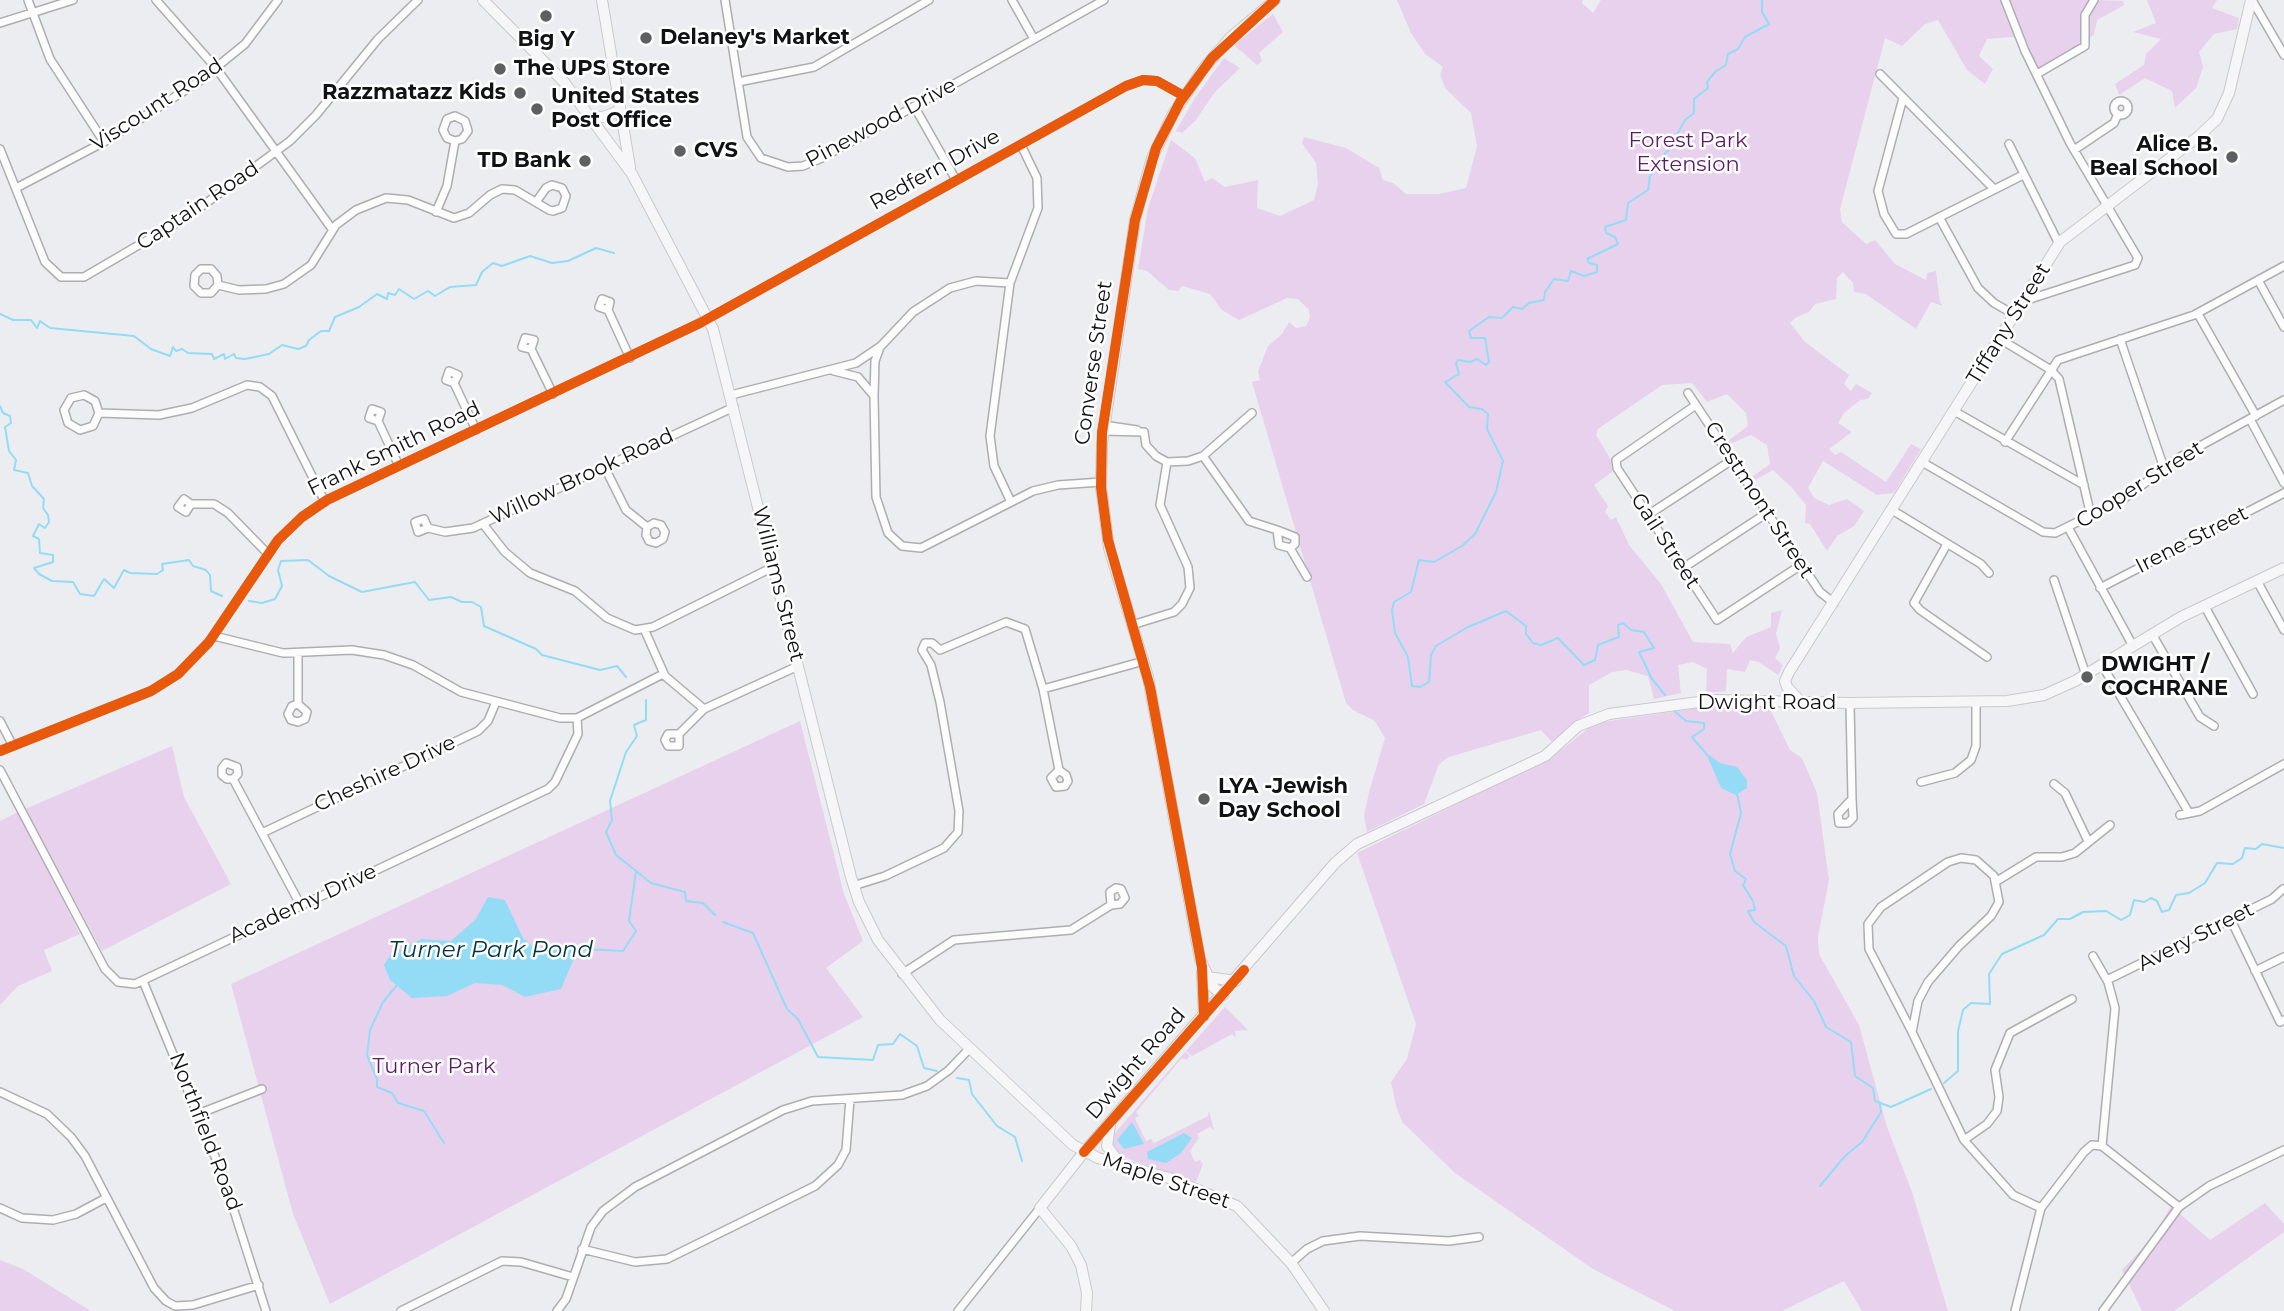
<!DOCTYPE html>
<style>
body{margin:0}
canvas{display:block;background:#ecedf0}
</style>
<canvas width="2284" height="1311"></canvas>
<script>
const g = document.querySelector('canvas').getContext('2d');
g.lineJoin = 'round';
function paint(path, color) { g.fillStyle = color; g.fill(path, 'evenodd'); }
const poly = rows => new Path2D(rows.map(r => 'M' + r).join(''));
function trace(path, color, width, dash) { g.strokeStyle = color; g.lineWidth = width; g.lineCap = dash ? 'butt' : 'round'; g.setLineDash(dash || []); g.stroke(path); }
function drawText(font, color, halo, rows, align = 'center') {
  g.font = font + ' Montserrat,sans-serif'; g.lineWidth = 5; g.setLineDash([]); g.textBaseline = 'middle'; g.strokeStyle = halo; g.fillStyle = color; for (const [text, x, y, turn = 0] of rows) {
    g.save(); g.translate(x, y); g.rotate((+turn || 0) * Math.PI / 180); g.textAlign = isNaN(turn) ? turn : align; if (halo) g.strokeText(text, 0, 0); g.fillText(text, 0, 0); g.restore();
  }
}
const green = poly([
 [1397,0,1583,0,1582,3,1593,13,1601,0,2096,0,2123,1,2124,5,2097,20,2094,35,2039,70,2026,41,2011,37,1987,39,1979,56,1993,69,1985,84,1967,70,1938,20,1925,24,1902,46,1885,38,1840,209,1842,222,1866,244,1875,240,1895,264,1926,280,1927,273,1936,271,1940,302,1943,306,1931,302,1916,329,1866,294,1854,292,1853,283,1843,272,1837,278,1836,299,1815,304,1809,312,1795,318,1790,323,1805,342,1849,375,1844,384,1851,391,1856,384,1872,393,1868,399,1860,400,1844,413,1838,423,1852,432,1829,449,1835,455,1841,452,1886,482,1911,444,1921,449,1894,493,1877,495,1823,461,1808,488,1814,498,1829,505,1847,499,1864,511,1854,526,1837,536,1827,551,1810,524,1805,523,1806,505,1793,489,1773,470,1755,480,1753,476,1770,464,1767,445,1751,435,1730,444,1728,441,1748,426,1746,413,1727,394,1707,402,1692,383,1662,385,1598,429,1596,435,1611,460,1612,472,1594,485,1608,506,1605,512,1611,520,1616,517,1629,545,1661,584,1693,642,1730,644,1733,653,1746,637,1771,627,1771,613,1782,610,1776,633,1780,648,1775,658,1783,665,1778,675,1759,662,1750,660,1745,672,1727,669,1726,691,1706,693,1707,669,1693,662,1678,665,1681,693,1654,699,1648,676,1626,670,1612,672,1589,685,1589,713,1570,725,1555,740,1551,741,1541,730,1449,757,1439,764,1424,804,1367,832,1364,816,1369,792,1385,738,1375,721,1353,710,1346,703,1252,382,1260,380,1258,371,1268,346,1282,334,1289,322,1296,328,1306,326,1310,318,1309,310,1298,299,1287,298,1239,320,1222,310,1210,294,1182,286,1178,291,1169,290,1147,271,1138,269,1148,208,1171,140,1195,158,1205,182,1212,178,1225,187,1258,180,1257,208,1280,216,1314,200,1318,184,1316,163,1302,143,1304,137,1346,148,1379,168,1383,180,1393,183,1406,194,1439,194,1466,188,1477,146,1471,113,1445,88,1440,75,1443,67,1425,54,1411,33],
 [2147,0,2217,0,2212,8,2239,18,2237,29,2214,34,2199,52,2203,67,2196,88,2175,108,2172,91,2145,78,2119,95,2115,84,2144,65,2146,54,2161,39,2133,32,2156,23],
 [1273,14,1283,32,1259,53,1262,61,1257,65,1234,45],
 [1224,58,1240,68,1215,92,1195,121,1182,133,1176,131,1195,98],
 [1733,703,1769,707,1790,750,1802,758,1817,793,1829,880,1818,937,1819,954,1859,1025,1887,1127,1912,1192,1948,1311,1862,1311,1844,1281,1782,1311,1675,1311,1593,1269,1455,1173,1402,1122,1396,1106,1391,1082,1407,1059,1416,1024,1357,853,1551,758,1595,723],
 [800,721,844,894,863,941,826,968,863,1017,330,1304,293,1214,231,984],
 [172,746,184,797,231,884,102,951,25,809],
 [18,812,80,934,44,950,52,971,18,986,0,1005,0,821],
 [1225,1007,1248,1030,1235,1031,1236,1038,1232,1034,1192,1056,1186,1051],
 [1185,1052,1190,1056,1186,1060,1182,1058,1136,1112,1139,1116,1135,1118,1146,1141,1151,1139,1154,1143,1208,1116,1209,1111,1214,1130,1210,1127,1197,1134,1199,1138,1190,1151,1195,1162,1200,1160,1203,1164,1196,1182,1120,1156,1112,1147,1115,1133],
 [2265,1203,2284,1224,2284,1232,2174,1311,2142,1311,2122,1270,2154,1236,2171,1206,2210,1240],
 [0,1260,23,1269,91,1311,0,1311]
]);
const water = poly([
 [1706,753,1720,763,1737,767,1747,780,1747,788,1736,795,1721,788],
 [488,897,505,900,523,938,533,947,543,951,571,949,575,956,561,989,525,997,502,985,475,983,447,996,412,998,390,980,384,965,391,954,422,939,451,941,476,919],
 [1132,1122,1144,1144,1124,1149,1117,1140],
 [1184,1133,1192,1138,1181,1153,1166,1163,1148,1159,1147,1152]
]);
const stream = poly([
 [0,314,13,320,31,320,37,328,40,321,50,328,134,336,151,349,170,356,173,347,176,351,182,349,188,353,212,354,214,359,224,354,225,359,234,354,236,358,245,359,269,354,282,345,298,349,306,346,309,340,321,331,329,331,335,317,359,307,377,294,387,299,388,293,395,295,399,289,414,299,428,291,435,296,450,287,476,285,482,272,493,263,502,266,530,256,552,263,568,261,596,248,614,253],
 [0,406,3,413,10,416,11,423,5,427,9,451,16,460,14,470,28,473,32,486,44,499,43,508,48,515,49,522,45,528,39,524,33,536,39,539,40,553,53,555,53,562,34,568,39,574,52,581,73,582,80,594,94,596,104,579,114,588,124,570,130,573,157,574,163,570,162,564,189,560,193,566,206,570,210,575,211,591,222,596],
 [249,601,262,603,275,599,282,586,278,570,281,561,308,560,329,576,362,592,415,582,429,600,451,597,462,602,472,602,481,607,484,626,536,649,542,655,600,670,617,666,626,677],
 [1665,695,1652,679,1639,652,1654,648,1644,632,1631,630,1623,623,1618,625,1619,637,1598,645,1595,660,1584,665,1558,638,1541,645,1533,643,1526,634,1526,626,1506,611,1466,628,1436,646,1431,655,1429,682,1420,687,1412,686,1408,657,1395,633,1392,610,1394,602,1411,592,1419,560,1434,562,1462,546,1475,534,1496,492,1503,461,1487,429,1488,414,1482,409,1469,407,1445,382,1459,374,1456,363,1458,360,1470,362,1477,359,1486,365,1489,362,1485,338,1471,338,1469,331,1489,317,1502,318,1513,307,1522,309,1529,303,1544,300,1545,292,1554,279,1568,281,1571,271,1584,276,1597,272,1597,265,1589,263,1587,259,1618,244,1615,237,1606,233,1605,227,1626,220,1628,203,1648,190,1650,176,1664,161,1665,153,1674,146,1675,138,1685,120,1694,113,1694,99,1708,88,1707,82,1716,71,1726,65,1728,54,1738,49,1745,37,1769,24,1762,12,1762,0],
 [1673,710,1686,721,1704,723,1704,729,1692,737,1707,755],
 [1737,793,1741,813,1730,854,1735,871,1746,879,1743,885,1753,901,1755,910,1748,911,1754,922,1786,946,1794,976,1814,1001,1826,1027,1851,1042,1855,1076,1873,1088,1875,1101,1891,1107,1931,1089],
 [636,871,651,883,685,892,686,901,703,903,715,915],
 [723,922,753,933,787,1009,798,1019,818,1057,873,1060,878,1045,893,1044,900,1034,917,1046,924,1068,937,1071],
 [572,955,585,949,623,951,636,931,629,921,636,871,616,855,606,832,612,820,610,801,626,752,637,736,634,725,646,720,646,700],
 [398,984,383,1002,370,1030,367,1055,377,1079,377,1087,392,1093,398,1103,424,1111,444,1143],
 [957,1078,969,1080,972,1094,997,1126,1015,1137,1022,1161],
 [1944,1083,1958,1071,1958,1031,1963,1010,1971,1003,1990,1004,1989,974,2002,954,2044,935,2058,919,2070,919,2083,912,2106,911,2121,920,2130,915,2134,900,2144,902,2151,898,2157,901,2162,912,2169,910,2176,895,2189,893,2205,883,2217,863,2233,864,2242,858,2245,848,2256,849,2262,844,2284,848],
 [1820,1186,1845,1156,1862,1142,1881,1112,1880,1105]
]);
const minor = poly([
 [28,0,50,59,104,142],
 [156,0,216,68,332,229],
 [725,0,747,137,761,158,788,167,803,166,822,158,1104,0],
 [1012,0,1034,39],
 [2005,0,2025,51,2070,143,2138,258,2135,265,2024,301],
 [2252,0,2284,55],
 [0,23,73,0],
 [1880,74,1994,189],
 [2037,74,2085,46,2085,15,2094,0],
 [738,82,814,67,929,0],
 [1903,98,1878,191,1884,214,1896,234,1906,234,2023,175],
 '2114 108a7 7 0 1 1 14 0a7 7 0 1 1-14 0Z',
 [914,106,956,180],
 [2009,144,2059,244],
 [0,149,45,262,61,277,84,277,190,215,290,141,316,115,378,39,418,0],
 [2074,150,2114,123,2118,114],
 [18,187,104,142,198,82,245,44,278,0],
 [436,212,447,186,455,141,462,139,468,131,465,121,455,116,447,119,443,130,447,138,455,141],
 [1939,217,1978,288,1994,303,2015,315],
 [2258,280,2284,327],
 [218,285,211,293,201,293,194,286,195,275,201,269,211,269,217,276,218,285,239,290,266,289,284,284,311,265,336,225,356,210,386,198,408,200,454,218,469,213,490,195,502,189,515,190,549,210,553,211,562,208,566,196,562,188,552,185,546,188,536,202],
 [608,310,599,307,602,299,610,302,608,310,630,358],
 [2198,314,2256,416],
 [2000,339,2051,370,2059,379,2091,516],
 [2120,339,2164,468],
 [531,349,522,347,525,338,534,340,531,349,553,394],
 [834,371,858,377,874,396,876,497,888,533,902,546,921,548,1033,491,1058,485,1101,482],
 [454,383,446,380,449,371,458,375,454,383,476,430],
 [1688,393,1820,592,1834,603],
 [731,395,856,363,881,346,913,312,950,288,976,281,1010,283],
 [874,396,875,361,879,350],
 [1696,405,1616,460,1617,468,1648,515,1717,620,1801,565],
 [1954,411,2084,485],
 [99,413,93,426,80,430,68,423,64,410,71,398,84,395,95,401,99,413,159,415,192,408,247,385,260,387,272,396,325,502],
 [2250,419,2284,483],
 [378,421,369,418,372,409,381,412,378,421,399,466],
 [1103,425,1137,430],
 [1102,431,1144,432],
 [1144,432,1146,445,1156,456,1167,462,1188,461,1203,456,1252,413],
 [2005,442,2058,360,2194,315,2284,266],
 [1203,456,1249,521,1277,530],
 [1922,462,2043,532,2055,533,2122,500,2180,457,2284,400],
 [604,466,626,510,647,527,654,523,661,525,665,532,663,539,656,543,649,541,646,535,647,527],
 [1011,502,994,466,990,436,1010,283,1038,208,1037,178,1021,145],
 [191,504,184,499,178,507,186,512,191,504,214,504,228,513,268,554],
 [1892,510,1981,564,1989,573],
 [1648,515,1732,460],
 [483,524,505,552,530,573,575,591,607,618,635,630,653,627,773,567],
 [428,528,418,532,415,522,424,519,428,528,445,532,473,528,734,407],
 [2069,529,2133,646],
 [1947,544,1914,603,1920,610,1987,657],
 [1290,548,1279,545,1277,530,1295,537,1295,544,1290,548,1307,577],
 [1683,568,1767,513],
 [2054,580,2086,675],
 [2257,581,2284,630],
 [2100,588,2284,493],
 [2204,605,2253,694],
 [1132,625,1174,612,1182,604,1190,588,1188,567,1160,505,1167,462],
 [645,631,665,676,704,709],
 [2152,634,2200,717,2214,726],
 [214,636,283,653,352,650,384,655,413,665,461,692,560,718,577,718],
 [298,654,298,704,307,712,305,719,298,722,291,720,288,714,292,706,298,704],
 [2102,665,2189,813],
 [1043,689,1144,661],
 [1850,703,1852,799,1838,814,1839,823,1848,823,1853,818,1852,799],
 [0,721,13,746],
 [679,734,679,746,668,746,665,740,668,734,679,734,704,709,798,666],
 [0,751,151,691,178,674,209,642,278,540,302,517,327,500,700,323,1126,86,1143,80,1157,81,1184,96],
 [0,770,105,969,118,982,135,984,548,789,555,782,578,734,577,718,663,674],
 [233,779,227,779,222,775,222,768,226,763,237,767,238,774,233,779,301,906],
 [1921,782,1955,773,1971,760,1976,746,1976,701],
 [2054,784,2065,793,2088,841],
 [2180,815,2200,811,2284,764],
 [262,833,478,731,488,721,496,702],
 [1997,881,2036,857,2062,857,2075,853,2110,825],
 [853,886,885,876,944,848,958,832,959,811,940,702,931,665,922,650,925,643,932,643,940,650,1006,622,1025,629,1043,689,1059,770,1051,778,1056,787,1065,786,1068,781,1066,775,1059,770],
 [2231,920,2280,1022,2284,1020],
 [2093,956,2108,982,2115,1008,2102,1146,2179,1207],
 [2255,971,2284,957],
 [902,974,954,940,1071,930,1111,905,1120,904,1125,898,1121,889,1116,888,1110,892,1111,905],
 [2107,980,2272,899,2283,889],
 [143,981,223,1176,266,1311],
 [1912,1032,1869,949,1868,924,1881,907,1948,862,1961,858,1976,860,1994,876,1999,902,1991,916,1959,946,1928,982,1918,1001,1912,1032,1964,1140,2013,1195,2041,1208],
 [0,1092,47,1114,71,1137,85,1156,154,1288,166,1301,175,1306,193,1305,259,1285],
 [198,1114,262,1089],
 [1964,1140,1987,1124,1997,1111,1999,1097,1995,1070,2010,1033,2072,999],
 [0,1208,22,1218,53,1220,76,1214,106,1198],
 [582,1249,635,1262,667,1259,815,1186,838,1165,846,1150,850,1099],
 [1291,1263,1307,1249,1323,1241,1360,1236,1449,1241,1479,1237],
 [401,1311,502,1261,521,1262,573,1277],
 [557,1311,566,1299,591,1227,603,1211,635,1187,783,1110,812,1101,902,1095,927,1086,949,1070,969,1049],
 [958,1311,1040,1208],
 [2015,1311,2041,1208,2084,1152,2092,1145,2102,1146],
 [2103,1311,2179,1207,2209,1186,2284,1150]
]);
const major = poly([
 [483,0,564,82,632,174,713,329,851,877,859,902,878,940,940,1020,1073,1145,1098,1158,1169,1178,1237,1206,1291,1263,1324,1311],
 [602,0,630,167],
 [591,116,603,117,619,111],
 [1801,702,1787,687,1785,681,1789,672,2060,242,2199,136,2217,119,2229,93,2251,0],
 [1202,972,1204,1016],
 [1207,977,1236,981],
 [1223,995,1213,987,1200,959,1148,677,1109,548,1101,487,1102,443,1135,220,1152,158,1173,114,1203,69,1231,37,1275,0],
 [1110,1125,1107,1146,1120,1164],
 [1086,1311,1087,1293,1081,1265,1071,1246,1040,1208,1084,1152,1335,863,1357,844,1545,756,1578,726,1609,714,1714,700,1850,703,2007,701,2044,695,2075,681,2181,617,2284,568]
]);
const cycleway = poly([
 [0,751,151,691,178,674,209,642,278,540,302,517,327,500,700,323,1126,86,1143,80,1157,81,1184,96],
 [1204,1016,1202,967,1150,687,1108,540,1101,487,1102,433,1135,220,1156,148,1180,102,1212,58,1275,0],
 [1084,1152,1244,970]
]);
const markers = [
 [546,16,7,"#5e5f61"],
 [646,38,7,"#5e5f61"],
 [500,69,7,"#5e5f61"],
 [520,93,7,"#5e5f61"],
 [537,109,7,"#5e5f61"],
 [680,151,7,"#5e5f61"],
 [2232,157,7,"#5e5f61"],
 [585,161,7,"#5e5f61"],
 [2087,677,7,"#5e5f61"],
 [1204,799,7,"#5e5f61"]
];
const poiNames = [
 ["Delaney's Market",660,38],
 ["Big Y",546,40,"center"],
 ["The UPS Store",514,69],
 ["Razzmatazz Kids",506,93,"right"],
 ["United States",551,97],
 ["Post Office",551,121],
 ["Alice B.",2218,145,"right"],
 ["Beal School",2218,169,"right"],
 ["CVS",694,151],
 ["TD Bank",571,161,"right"],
 ["DWIGHT /",2101,665],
 ["COCHRANE",2101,689],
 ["LYA -Jewish",1218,787],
 ["Day School",1218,811]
];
const streetNames = [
 ["Viscount Road",157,105,-33],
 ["Pinewood Drive",881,123,-28],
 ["Redfern Drive",935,170,-29],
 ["Captain Road",198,206,-34],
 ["Tiffany Street",2009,324,-58],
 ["Converse Street",1094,363,-82],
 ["Frank Smith Road",394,449,-26],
 ["Willow Brook Road",582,477,-25],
 ["Cooper Street",2140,485,-32],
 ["Crestmont Street",1759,500,57],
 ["Irene Street",2192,540,-27],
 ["Gail Street",1665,541,57],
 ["Williams Street",778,584,76],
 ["Dwight Road",1767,703],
 ["Cheshire Drive",385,774,-25],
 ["Academy Drive",303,904,-25],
 ["Avery Street",2196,937,-27],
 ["Dwight Road",1136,1064,-49],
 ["Northfield Road",205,1132,69],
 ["Maple Street",1166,1181,19]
];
const parkNames = [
 ["Forest Park",1688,141],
 ["Extension",1688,165],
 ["Turner Park",434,1067]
];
const waterNames = [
 ["Turner Park Pond",491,950]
];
paint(green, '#e8d1ed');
paint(water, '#94dcf6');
trace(stream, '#94dcf6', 2);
trace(minor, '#aeaeb1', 10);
trace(major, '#c8c9ca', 12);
trace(minor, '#fcfcfd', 7);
trace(major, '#f6f6f8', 10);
trace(cycleway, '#e8590c', 10);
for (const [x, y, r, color] of markers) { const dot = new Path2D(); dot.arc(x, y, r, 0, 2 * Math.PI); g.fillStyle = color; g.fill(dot); trace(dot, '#fff', 2.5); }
drawText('bold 21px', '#111214', '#fff', poiNames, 'left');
drawText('21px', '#111214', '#fff', streetNames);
drawText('21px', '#5c1b67', '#fff', parkNames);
drawText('italic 23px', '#013341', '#fff', waterNames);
</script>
